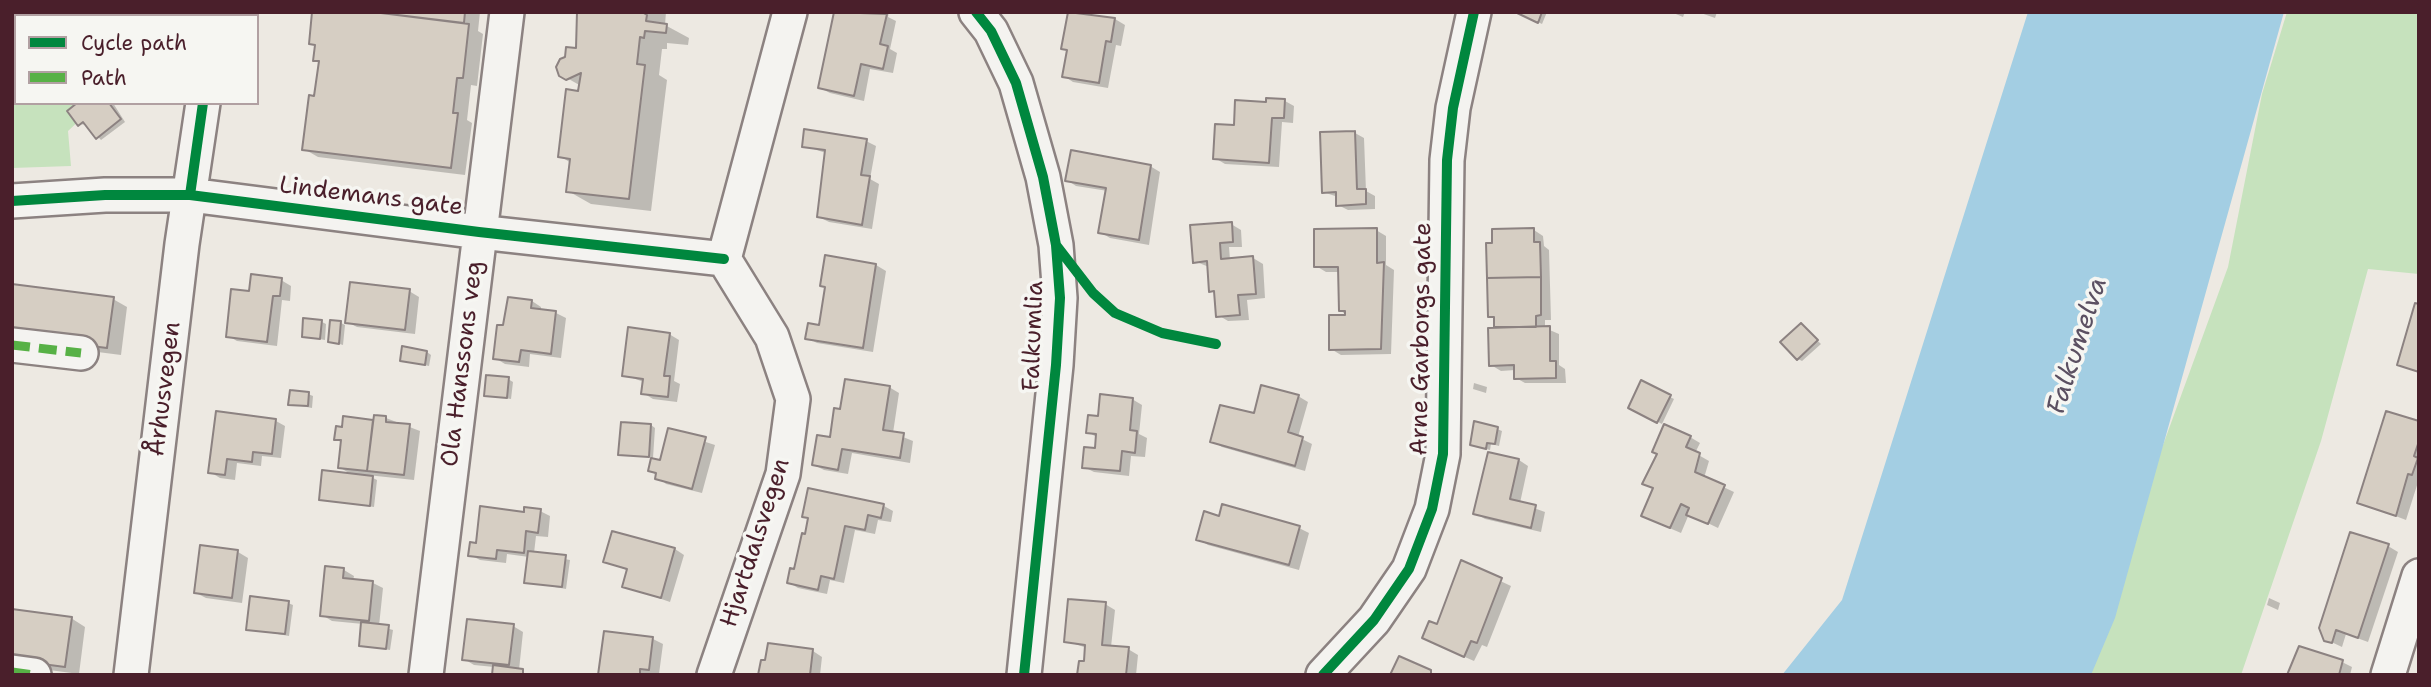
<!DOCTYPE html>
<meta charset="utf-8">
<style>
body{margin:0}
#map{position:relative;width:2431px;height:687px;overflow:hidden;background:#ede9e2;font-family:"Shantell Sans",sans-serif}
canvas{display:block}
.frame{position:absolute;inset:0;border:14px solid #4a1f2b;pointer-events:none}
.legend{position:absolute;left:14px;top:14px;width:245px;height:91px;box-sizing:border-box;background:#f6f6f2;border:2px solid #b1a0a2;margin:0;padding:9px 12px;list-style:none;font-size:21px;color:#4a1f2b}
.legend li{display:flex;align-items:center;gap:14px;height:35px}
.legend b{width:35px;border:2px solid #b1a0a2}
</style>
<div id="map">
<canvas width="2431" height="687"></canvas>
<div class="frame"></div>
<ul class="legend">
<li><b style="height:9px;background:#00873e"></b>Cycle path</li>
<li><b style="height:9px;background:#57b146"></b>Path</li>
</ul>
</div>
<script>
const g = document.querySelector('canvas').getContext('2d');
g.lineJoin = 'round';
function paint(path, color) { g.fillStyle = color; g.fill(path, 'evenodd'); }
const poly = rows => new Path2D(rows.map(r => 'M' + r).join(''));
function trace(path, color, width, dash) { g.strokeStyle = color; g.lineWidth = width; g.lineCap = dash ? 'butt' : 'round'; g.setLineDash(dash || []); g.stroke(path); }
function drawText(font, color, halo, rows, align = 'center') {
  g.font = font + ' "Shantell Sans",sans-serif'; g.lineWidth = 7; g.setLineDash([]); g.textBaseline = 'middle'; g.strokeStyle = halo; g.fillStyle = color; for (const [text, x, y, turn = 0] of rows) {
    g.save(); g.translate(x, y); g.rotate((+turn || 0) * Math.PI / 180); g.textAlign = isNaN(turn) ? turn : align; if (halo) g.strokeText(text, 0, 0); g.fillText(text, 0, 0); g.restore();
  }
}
const green = poly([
 [12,12,177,12,177,16,16,16,16,103,98,103,68,131,71,166,12,168],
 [2287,12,2419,12,2419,274,2368,269,2321,441,2241,675,2079,675,2228,267,2262,94]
]);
const water = poly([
 [2028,12,2284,12,2115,618,2091,675,1782,675,1842,600]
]);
const shadow = poly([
 [321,12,480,12,478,31,483,34,477,86,471,85,467,120,472,123,465,175,318,157,304,149,321,63,315,60,317,47,311,43],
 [580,12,666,12,665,25,689,38,688,45,667,43,667,49,662,49,659,75,667,80,651,211,591,204,568,191,571,163,560,156,581,86,560,74,578,50],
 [836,12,889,12,888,17,896,21,890,49,897,53,893,73,870,69,864,101,830,93,820,88],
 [1070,12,1115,19,1125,25,1121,46,1116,45,1108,88,1073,82,1064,76,1068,51,1063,48],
 [1517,12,1547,12,1542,24],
 [1671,12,1685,12,1683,17],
 [1698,12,1717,12,1715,18],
 [1285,101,1294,106,1293,123,1282,122,1279,167,1225,164,1215,158,1235,127,1268,103],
 [80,103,113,103,125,122,101,140,87,125,79,124],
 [1355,133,1364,138,1366,191,1375,196,1375,209,1348,210,1338,205,1338,197,1323,192],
 [866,141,876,146,870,179,879,184,872,229,829,222,819,217,826,153,804,146],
 [1150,166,1160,172,1149,245,1110,238,1100,232,1108,191,1076,186,1067,180],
 [1231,224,1241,230,1242,247,1229,247,1230,260,1253,258,1263,264,1265,298,1247,300,1249,320,1228,321,1218,315,1209,267,1194,261],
 [1376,230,1386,236,1386,265,1394,270,1391,354,1341,355,1331,349,1347,317,1341,310,1340,272,1326,272,1316,266],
 [1534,230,1543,236,1544,246,1549,250,1551,320,1545,320,1545,328,1559,334,1559,365,1565,369,1566,383,1525,383,1516,378,1515,370,1501,371,1491,365,1496,329,1496,319,1489,316],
 [876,265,886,271,873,352,817,343,807,338,821,327,827,288,822,285],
 [281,280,291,286,290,301,282,300,277,346,237,341,228,336,250,293],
 [409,291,419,297,415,334,357,327,347,322],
 [113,299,127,307,121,355,12,341],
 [532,301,541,307,541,311,556,313,566,318,561,358,530,354,529,367,505,364,495,358,504,327],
 [322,322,326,324,325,340,303,336],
 [341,323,345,325,343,345,330,341],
 [1801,325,1821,344,1802,361,1798,359],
 [669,334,679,340,674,381,680,384,677,402,653,399,643,393,644,382,624,375],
 [427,352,431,355,429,366,402,360],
 [508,379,513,382,511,399,486,395],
 [1474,383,1487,387,1486,393,1473,389],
 [1642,383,1674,399,1662,424,1630,407],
 [889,387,899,393,893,433,913,441,910,463,852,453,848,474,824,470,814,465,831,439,842,411],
 [308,394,313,396,312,408,290,404],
 [1298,396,1308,402,1298,437,1312,444,1305,471,1222,447,1212,441,1255,415],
 [1132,399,1142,405,1139,434,1147,438,1145,457,1131,456,1129,476,1094,472,1084,467,1096,450,1098,438,1088,432,1099,418],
 [345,418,374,422,386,418,420,431,414,480,367,475,377,480,374,507,321,499,354,476,339,467,342,443,336,439,344,429],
 [276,421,285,426,281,458,262,456,261,466,237,463,235,480,220,478,210,472],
 [2419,423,2419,479,2406,520,2359,502],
 [651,425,655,428,653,458,620,454],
 [1497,429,1502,431,1499,446,1491,444,1490,450,1472,445],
 [669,430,715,445,702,493,666,484,650,470,661,463],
 [1690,437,1700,443,1695,453,1709,461,1704,478,1734,492,1718,528,1689,514,1681,533,1653,521,1655,489,1644,483],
 [1519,460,1528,466,1520,503,1545,512,1541,532,1485,519,1475,513],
 [809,491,884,506,893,511,891,522,878,520,875,534,855,530,844,583,830,580,827,594,798,588,788,582,795,571,810,519,804,516],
 [540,511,550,516,548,537,536,536,534,553,570,560,566,589,526,582,529,557,507,554,506,563,480,560,470,555,477,545,525,514],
 [1299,528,1309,533,1299,570,1208,545,1198,539],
 [613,533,675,549,684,555,670,602,624,586,629,571,605,561],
 [2388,546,2398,552,2368,642,2346,634,2342,647,2325,639],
 [238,552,248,558,242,603,206,598,196,593],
 [1462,563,1511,586,1487,647,1482,645,1474,661,1433,643,1451,595,1448,593],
 [344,570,354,576,353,581,373,583,383,588,379,626,393,630,390,650,361,645,363,624,332,621,322,615],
 [2269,598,2280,603,2278,610,2267,605],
 [288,603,293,605,289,636,248,629],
 [1105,604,1115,610,1111,647,1128,649,1138,655,1136,675,1079,675,1085,663,1087,648,1066,641],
 [71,618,85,627,79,674,12,665],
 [513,626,523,632,519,670,527,675,493,675,494,667,474,665,464,659],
 [653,639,663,644,659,674,600,675],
 [813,651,822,657,820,675,760,675],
 [2342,662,2352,667,2350,675,2291,675]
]);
const building = poly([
 [312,12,373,12,469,24,463,78,457,78,453,113,458,113,451,168,302,150,309,95,314,96,319,61,313,61,315,45,309,44,312,12],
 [373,12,465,12,464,23,373,12],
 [577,12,642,12,647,15,646,21,667,24,666,33,645,31,644,38,640,37,637,64,645,65,629,199,566,192,570,159,558,157,566,89,578,91,581,73,566,80,559,76,556,67,560,59,565,57,566,47,576,48,577,12],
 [834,12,887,14,880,44,888,46,883,69,861,64,854,96,818,88,834,12],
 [1068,12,1115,18,1111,42,1106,41,1099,83,1062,77,1067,50,1061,49,1068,12],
 [1515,12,1542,12,1538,23,1515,12],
 [1266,98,1285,99,1284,118,1272,118,1269,163,1213,159,1215,124,1234,125,1235,100,1266,102,1266,98],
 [77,103,109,103,121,119,96,139,83,122,78,126,67,111,77,103],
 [804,129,867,139,861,175,870,176,862,225,817,217,825,150,802,147,804,129],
 [1355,131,1357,189,1366,189,1366,204,1336,206,1336,192,1322,193,1320,132,1355,131],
 [1071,150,1151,165,1139,240,1098,233,1106,188,1065,181,1071,150],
 [1232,222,1233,242,1220,243,1221,259,1253,256,1256,294,1238,295,1240,315,1216,317,1214,291,1209,292,1207,261,1193,263,1190,225,1232,222],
 [1377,228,1377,263,1384,262,1381,349,1329,350,1329,315,1345,315,1345,311,1339,311,1338,267,1314,267,1314,229,1377,228],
 [1534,228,1534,242,1540,242,1541,277,1487,278,1486,243,1492,243,1492,229,1534,228],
 [825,255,876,264,863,348,805,339,808,323,819,325,825,287,820,286,825,255],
 [251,274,282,278,280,296,273,296,267,342,226,337,231,289,249,291,251,274],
 [1541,277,1541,315,1536,316,1536,327,1494,327,1494,317,1488,317,1487,278,1541,277],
 [350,282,410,289,405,330,345,323,350,282],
 [12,284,114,297,107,348,12,336,12,284],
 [508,297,532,300,531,308,556,311,551,354,521,350,519,362,493,359,497,325,503,325,508,297],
 [2415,303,2419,304,2419,372,2397,365,2415,303],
 [303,318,322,320,320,339,302,337,303,318],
 [330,320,341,321,339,344,328,342,330,320],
 [1801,323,1818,340,1797,360,1780,342,1801,323],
 [1550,326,1550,361,1556,361,1556,378,1514,379,1514,365,1489,366,1488,328,1550,326],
 [628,327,670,333,664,376,670,376,668,397,641,394,643,379,622,376,628,327],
 [402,346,427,351,425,365,400,361,402,346],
 [486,375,509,377,507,398,484,396,486,375],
 [845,379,890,386,883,430,904,433,900,458,842,449,838,470,812,465,817,435,830,437,834,408,840,409,845,379],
 [1641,380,1671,395,1657,423,1628,408,1641,380],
 [1261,385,1299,395,1288,432,1303,437,1295,466,1210,442,1220,405,1254,413,1261,385],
 [290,390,309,392,308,406,288,405,290,390],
 [1100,394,1133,398,1130,430,1137,431,1135,453,1122,451,1120,471,1082,468,1084,447,1095,448,1096,434,1086,433,1088,415,1098,416,1100,394],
 [216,411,276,419,272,454,253,452,252,462,227,459,225,475,208,473,216,411],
 [2386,411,2419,421,2419,441,2414,456,2418,458,2412,475,2408,474,2396,516,2357,503,2386,411],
 [374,415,386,416,386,422,410,424,404,475,367,471,374,415],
 [343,416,373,420,367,471,338,468,341,440,334,440,336,426,342,427,343,416],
 [1474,421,1498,427,1495,444,1487,443,1486,449,1470,445,1474,421],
 [621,422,651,424,649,457,618,455,621,422],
 [1664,424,1691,436,1686,447,1700,453,1695,472,1725,485,1708,524,1686,515,1689,508,1681,504,1670,528,1641,516,1653,488,1642,484,1657,454,1652,452,1664,424],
 [668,428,706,437,692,489,655,479,656,473,648,471,651,458,660,460,668,428],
 [1488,452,1519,459,1510,499,1536,505,1531,528,1473,514,1488,452],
 [322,470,373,476,370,506,319,500,322,470],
 [808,488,884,504,881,518,868,515,865,530,845,526,834,579,821,576,818,590,787,583,790,568,794,569,802,533,805,534,808,518,802,517,808,488],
 [1222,504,1300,526,1289,565,1196,540,1204,511,1219,516,1222,504],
 [480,506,524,512,524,507,541,509,538,533,526,531,524,553,497,550,496,559,468,556,470,542,476,543,480,506],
 [612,531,675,548,661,598,622,587,627,569,603,562,612,531],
 [2350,532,2389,544,2358,638,2336,630,2332,643,2324,641,2319,628,2350,532],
 [200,545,238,550,232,598,194,593,200,545],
 [528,551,566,555,562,587,524,583,528,551],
 [1461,560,1502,578,1477,643,1471,641,1464,657,1422,638,1429,621,1437,624,1461,560],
 [325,566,344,568,343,578,373,581,369,621,320,616,325,566],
 [250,596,289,601,285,634,246,630,250,596],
 [1068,599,1106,602,1102,645,1129,647,1126,675,1077,675,1079,661,1084,661,1085,645,1064,642,1068,599],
 [12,609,72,617,65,667,12,660,12,609],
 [467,619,514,624,509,665,462,660,467,619],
 [361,622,389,625,386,649,359,646,361,622],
 [604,631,653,637,649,670,640,669,640,675,598,675,604,631],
 [768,643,813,649,810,675,758,675,761,660,765,660,768,643],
 [2299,646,2343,660,2339,675,2287,675,2299,646],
 [1399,656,1431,670,1431,675,1390,675,1399,656],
 [493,665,523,669,523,675,492,675,493,665]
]);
const minor = poly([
 [976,12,991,31,1016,83,1043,177,1056,245,1060,298,1056,365,1024,675],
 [213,16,213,12],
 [12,201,105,195,190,195,479,232,724,259],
 [724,259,790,12],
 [12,345,81,353],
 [12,672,34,675],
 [131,675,182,244,203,103],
 [426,675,507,12],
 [714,675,783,474,793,399,772,337,724,259],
 [1323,675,1374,620,1409,569,1432,509,1443,454,1447,160,1453,108,1474,12],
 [2388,675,2419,576]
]);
const quiet = poly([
 [12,345,81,353],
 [12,672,34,675]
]);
const cycleway = poly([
 [976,12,991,31,1016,83,1043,177,1056,245,1060,298,1056,365,1024,675],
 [190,195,203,103],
 [12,201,105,195,190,195,479,232,724,259],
 [1056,245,1093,293,1115,313,1162,333,1216,344],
 [1323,675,1374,620,1409,569,1432,509,1443,454,1447,160,1453,108,1474,12]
]);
const streetNames = [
 ["Lindemans gate",371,197,7],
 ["Falkumlia",1034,336,-88],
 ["Arne Garborgs gate",1422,339,-89],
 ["Ola Hanssons veg",463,364,-83],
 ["Århusvegen",165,389,-83],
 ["Hjartdalsvegen",756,543,-72]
];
const waterNames = [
 ["Falkumelva",2078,346,-72]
];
paint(green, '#c6e2bd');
paint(water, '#a3cee3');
paint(shadow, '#0003');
paint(building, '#d6cec3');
trace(building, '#8c8281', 2);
trace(minor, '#8c8281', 38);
trace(minor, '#f4f3f0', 33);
trace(quiet, '#57b146', 9, [18, 9]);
trace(cycleway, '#00873e', 10);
drawText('24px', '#4a1f2b', '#f6f6f2', streetNames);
drawText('italic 26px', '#5b5062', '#f6f6f2', waterNames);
</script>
